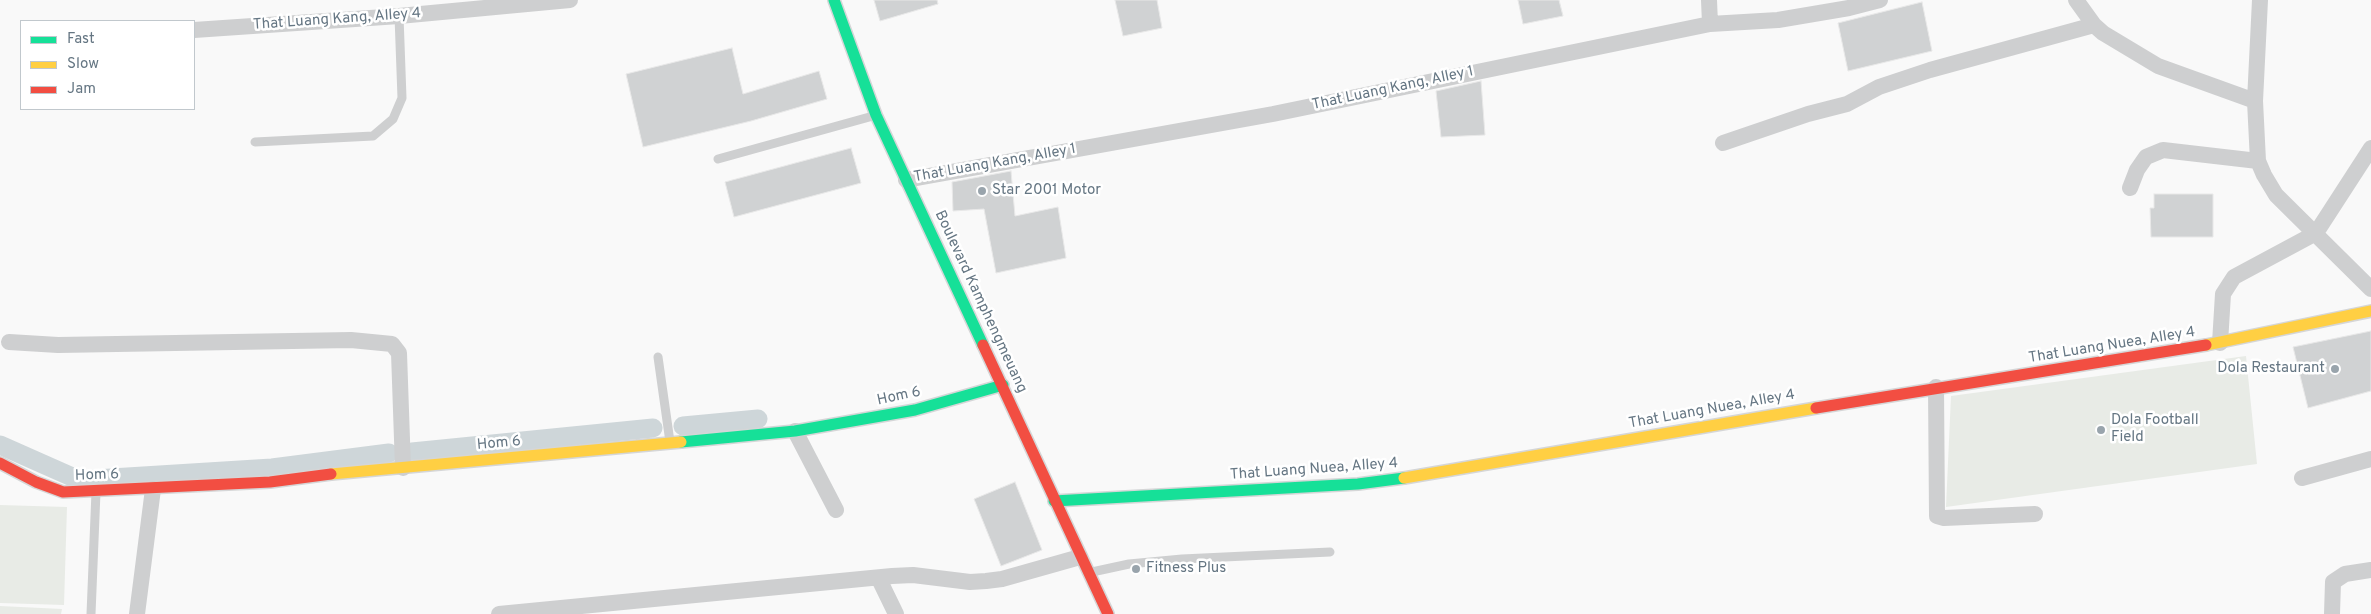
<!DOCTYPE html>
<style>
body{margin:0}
#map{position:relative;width:2371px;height:614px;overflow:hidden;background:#f9f9f9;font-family:Overpass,sans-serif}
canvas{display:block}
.legend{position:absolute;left:20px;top:20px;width:175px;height:90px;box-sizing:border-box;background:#fff;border:1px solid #c1c8cd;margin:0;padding:6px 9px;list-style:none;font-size:15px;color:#657683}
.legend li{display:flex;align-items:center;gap:10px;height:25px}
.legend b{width:25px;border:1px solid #c1c8cd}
</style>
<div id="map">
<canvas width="2371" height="614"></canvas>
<ul class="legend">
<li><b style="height:6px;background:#16e098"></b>Fast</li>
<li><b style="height:6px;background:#ffcf43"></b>Slow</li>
<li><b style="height:6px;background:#f24e42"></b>Jam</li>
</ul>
</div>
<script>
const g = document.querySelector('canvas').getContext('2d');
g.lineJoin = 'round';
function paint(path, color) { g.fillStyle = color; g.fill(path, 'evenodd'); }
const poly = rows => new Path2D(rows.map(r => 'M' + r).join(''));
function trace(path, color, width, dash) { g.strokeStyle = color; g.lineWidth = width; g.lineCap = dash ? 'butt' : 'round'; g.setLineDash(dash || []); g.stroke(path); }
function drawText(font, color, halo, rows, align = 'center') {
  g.font = font + ' Overpass,sans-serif'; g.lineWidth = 5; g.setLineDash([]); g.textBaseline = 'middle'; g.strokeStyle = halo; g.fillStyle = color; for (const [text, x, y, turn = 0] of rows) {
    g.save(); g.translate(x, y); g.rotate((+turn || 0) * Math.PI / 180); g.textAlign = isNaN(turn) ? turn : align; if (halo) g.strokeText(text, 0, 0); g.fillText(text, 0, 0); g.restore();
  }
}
const green = poly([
 [2246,356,2257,464,1946,507,1951,396],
 [0,505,67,507,64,605,0,603],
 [0,606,62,609,61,614,0,614]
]);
const canal = poly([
 [683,426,758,419],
 [0,445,79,480,272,468,389,453],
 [412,452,653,428]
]);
const building = poly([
 [874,0,937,0,938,4,880,21,874,0],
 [1115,0,1157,0,1162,28,1123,36,1115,0],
 [1518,0,1559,0,1563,16,1523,24,1518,0],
 [1922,2,1932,51,1848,71,1838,23,1922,2],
 [732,48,743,94,819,71,827,99,751,121,643,147,626,74,732,48],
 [1481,81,1485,135,1441,137,1436,91,1481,81],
 [851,148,861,183,734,217,725,182,851,148],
 [1011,171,1015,216,1058,207,1066,258,996,273,984,209,953,211,952,182,1011,171],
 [2154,194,2213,194,2213,237,2151,237,2150,208,2154,208,2154,194],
 [2371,331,2371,391,2308,408,2293,347,2371,331],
 [1015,482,1042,550,1001,566,974,499,1015,482]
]);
const lane = poly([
 [255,142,373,136,393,119,402,98,399,16],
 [718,159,873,116],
 [658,357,670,442],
 [1092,572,1129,564,1182,559,1330,552],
 [91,614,96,492]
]);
const street = poly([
 [1709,0,1710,24],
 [2076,0,2094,25,2103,33,2158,66,2255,101],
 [2260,0,2255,101,2258,161,2264,175,2276,195,2371,289],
 [194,30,399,16,570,0],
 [1723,143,1808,114,1847,104,1879,87,1930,70,2094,25],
 [906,180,1273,114,1710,24,1778,20,1849,8,1880,0],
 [2130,188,2137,170,2146,157,2163,150,2258,161],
 [9,342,58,345,351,340,392,344,399,353,403,468],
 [2220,343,2223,294,2234,277,2316,233,2371,148],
 [1936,387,1937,516,1944,518,2035,514],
 [795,431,836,510],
 [2302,478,2371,459],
 [879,579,896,614],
 [137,614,153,489],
 [499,614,892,576,913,575,970,582,986,581,1002,579,1080,557],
 [2332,614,2333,582,2345,574,2371,570]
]);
const fast = poly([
 [834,0,876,115,983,345],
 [681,442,795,431,915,410,1003,385],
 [1054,501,1358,484,1404,478]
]);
const slow = poly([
 [2206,345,2371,311],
 [331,474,681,442],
 [1404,478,1816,408]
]);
const jam = poly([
 [983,345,1108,614],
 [1816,408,2206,345],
 [0,463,36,482,63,492,270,482,331,474]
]);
const markers = [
 [982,191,5,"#99a4ac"],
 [2335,369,5,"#99a4ac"],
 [2101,430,5,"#99a4ac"],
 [1136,569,5,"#99a4ac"]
];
const streetNames = [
 ["That Luang Kang, Alley 4",337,20,-4],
 ["That Luang Kang, Alley 1",1393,89,-12],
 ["That Luang Kang, Alley 1",995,164,-10],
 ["Boulevard Kamphengmeuang",980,302,65],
 ["That Luang Nuea, Alley 4",2112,346,-9],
 ["Hom 6",899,397,-12],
 ["That Luang Nuea, Alley 4",1712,410,-10],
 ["Hom 6",499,444,-5],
 ["That Luang Nuea, Alley 4",1314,470,-4],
 ["Hom 6",97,476,-2]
];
const poiNames = [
 ["Star 2001 Motor",992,191],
 ["Dola Restaurant",2325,369,"right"],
 ["Dola Football",2111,421],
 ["Field",2111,438],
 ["Fitness Plus",1146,569]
];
paint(green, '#e8ebe6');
trace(canal, '#ced6d9', 19);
paint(building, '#d0d2d3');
trace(building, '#e8e8e8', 1);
trace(fast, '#d5d6d7', 14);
trace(slow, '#d5d6d7', 14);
trace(jam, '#d5d6d7', 14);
trace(lane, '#cecfd0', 9);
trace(street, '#cecfd0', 16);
trace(fast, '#16e098', 11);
trace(slow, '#ffcf43', 11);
trace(jam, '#f24e42', 11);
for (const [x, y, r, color] of markers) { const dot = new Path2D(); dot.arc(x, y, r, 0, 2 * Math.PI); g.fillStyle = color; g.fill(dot); trace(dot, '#fff', 2); }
drawText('15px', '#657683', '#fff', streetNames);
drawText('15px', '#657683', '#fff', poiNames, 'left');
</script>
